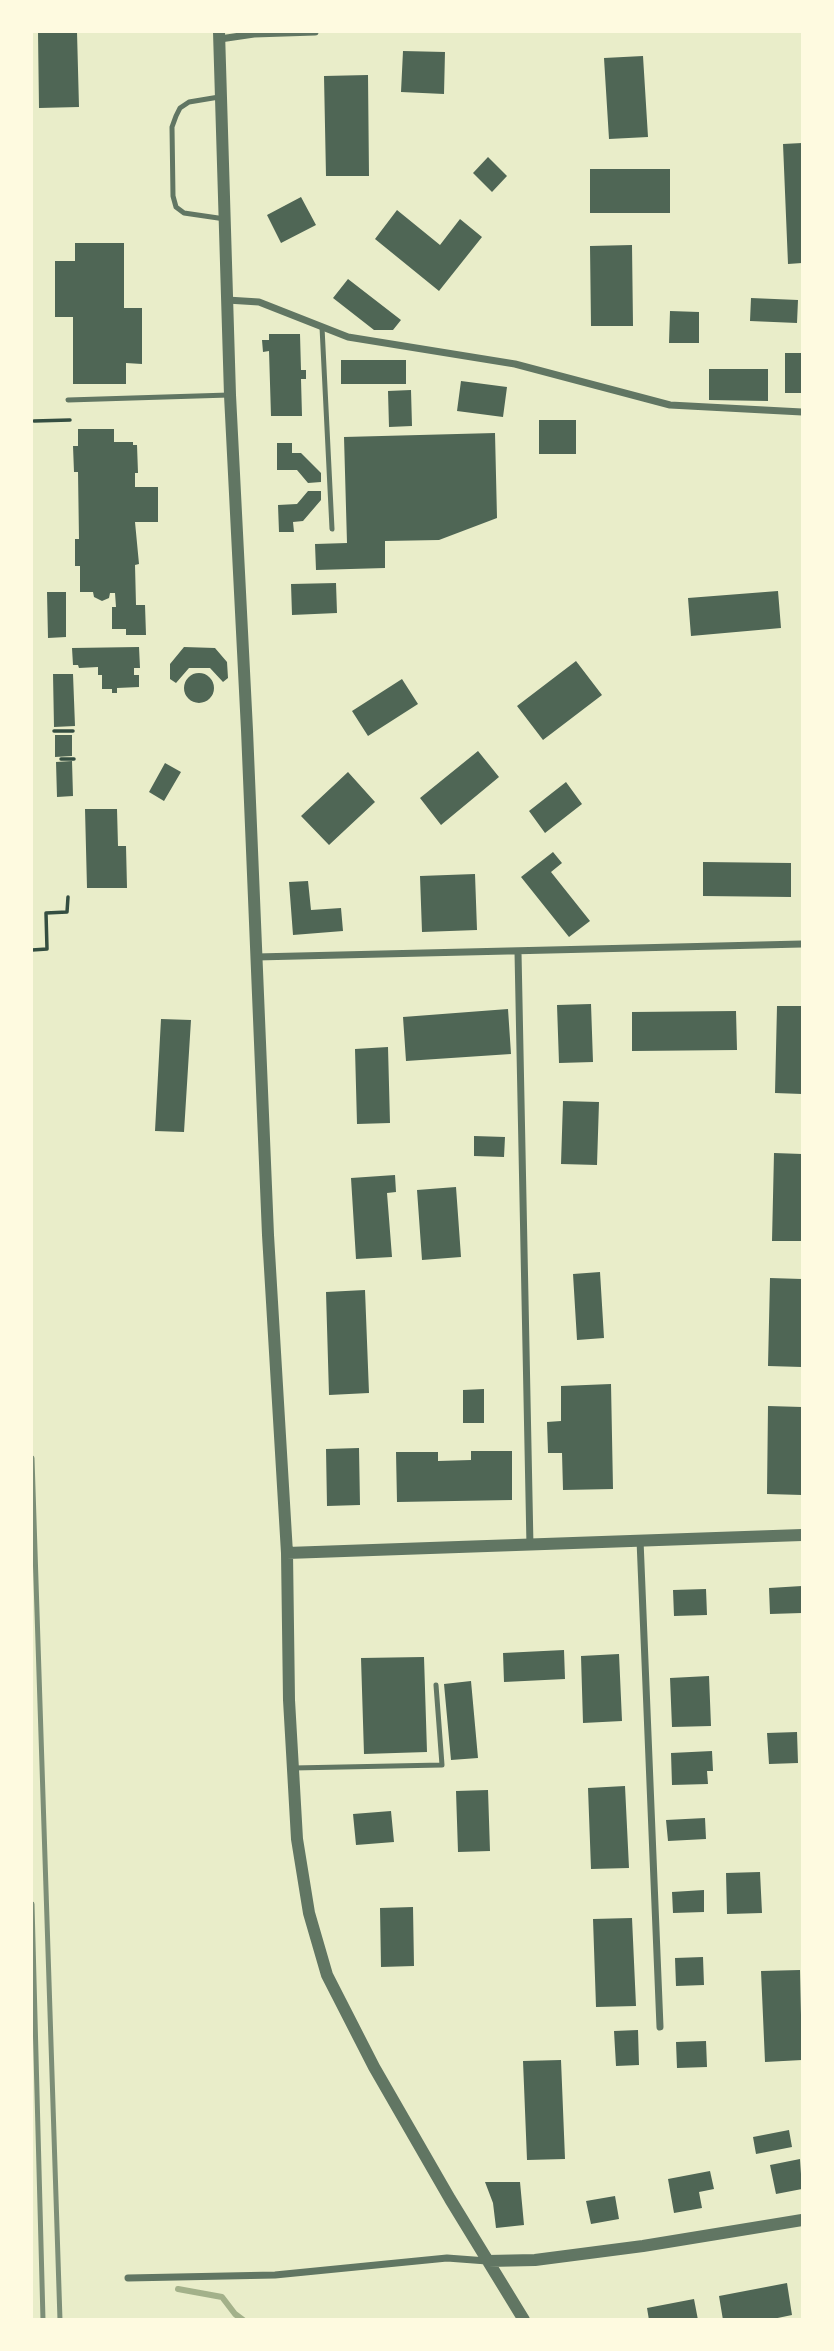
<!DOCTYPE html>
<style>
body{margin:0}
#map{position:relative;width:834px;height:2351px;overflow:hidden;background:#e9edc9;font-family:"Fira Sans",sans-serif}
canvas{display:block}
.frame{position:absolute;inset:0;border:33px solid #fefae0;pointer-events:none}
</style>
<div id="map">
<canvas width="834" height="2351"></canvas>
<div class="frame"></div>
</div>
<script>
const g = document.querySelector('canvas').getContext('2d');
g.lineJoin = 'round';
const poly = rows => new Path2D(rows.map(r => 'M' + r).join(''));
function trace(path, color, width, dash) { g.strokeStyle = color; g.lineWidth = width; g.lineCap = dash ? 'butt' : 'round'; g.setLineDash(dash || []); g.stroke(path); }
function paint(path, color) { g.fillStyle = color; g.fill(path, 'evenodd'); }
const stream = poly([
 [178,2289,222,2297,235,2314,243,2320]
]);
const building = poly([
 [38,32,77,32,79,107,39,108],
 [403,51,445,52,444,94,401,92],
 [643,56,648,137,609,139,604,58],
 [368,75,369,176,326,176,324,76],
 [802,143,802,263,788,264,783,144],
 [488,157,507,176,492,192,473,173],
 [590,169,670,169,670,213,590,213],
 [301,197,316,225,281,243,267,215],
 [397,210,440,245,460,219,482,237,439,291,375,239],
 [75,243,124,243,124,308,142,308,142,364,126,363,126,384,73,384,73,317,55,317,55,261,75,261],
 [632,245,633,326,591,326,590,246],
 [348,279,401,320,393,330,374,330,333,298],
 [751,298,798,300,797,323,750,321],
 [670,311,699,312,699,343,669,343],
 [269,334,300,334,301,370,306,370,306,379,301,379,302,416,271,416,269,351,263,352,262,340,269,340],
 [785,353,802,353,802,393,785,393],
 [341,360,406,360,406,384,341,384],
 [709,369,768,369,768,401,709,400],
 [461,381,507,387,503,417,457,411],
 [411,390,412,426,389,427,388,391],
 [539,420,576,420,576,454,539,454],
 [78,429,114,429,114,442,133,442,133,445,137,445,138,473,135,473,135,487,158,487,158,522,135,522,139,564,135,565,136,605,145,605,146,635,126,635,126,629,112,629,112,607,116,607,115,593,110,593,109,598,102,601,94,597,93,592,80,592,80,566,75,566,75,539,79,539,78,472,74,472,73,446,78,446],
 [495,433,497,518,439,540,385,541,385,568,316,570,315,544,347,543,344,437],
 [277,443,292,443,292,453,301,453,321,473,321,482,308,483,297,470,277,470],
 [308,491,321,491,321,500,303,521,293,522,294,532,279,532,278,505,297,504],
 [336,583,337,613,292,615,291,584],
 [778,591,781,628,691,636,688,598],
 [47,592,66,592,66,637,48,638],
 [139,647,140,668,134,668,134,675,139,675,139,687,117,688,117,693,112,693,112,689,102,689,102,675,98,675,98,667,79,668,78,665,73,665,72,648],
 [184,647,215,648,227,662,228,678,223,682,210,668,189,668,176,683,170,679,170,664],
 [576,661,602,695,543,740,517,706],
 '184 688a15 15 0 1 1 30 0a15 15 0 1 1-30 0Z',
 [53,674,73,674,75,726,54,727],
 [402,679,418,704,368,736,352,711],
 [55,735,72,735,72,756,55,757],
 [478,751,499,777,441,825,420,798],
 [72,761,73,796,57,797,56,762],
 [165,763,181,772,164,801,149,792],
 [348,772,375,802,329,845,301,816],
 [566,782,582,804,545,833,529,811],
 [85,809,117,809,118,846,126,846,127,888,87,888],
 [553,852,562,863,551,872,590,921,569,937,521,877],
 [703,862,791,863,791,897,703,896],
 [475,874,477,930,422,932,420,876],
 [308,881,311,910,341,908,343,931,293,935,289,882],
 [591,1004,593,1062,559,1063,557,1005],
 [777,1006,802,1006,802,1094,775,1093],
 [508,1009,511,1054,406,1061,403,1017],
 [736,1011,737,1050,632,1051,632,1012],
 [161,1019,191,1020,184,1132,155,1131],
 [388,1047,390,1123,357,1124,355,1049],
 [563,1101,599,1102,597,1165,561,1164],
 [474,1136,505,1137,504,1157,474,1156],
 [774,1153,802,1154,802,1241,772,1241],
 [395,1175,396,1192,387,1193,392,1257,356,1259,351,1178],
 [456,1187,461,1257,422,1260,417,1190],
 [600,1272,604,1338,577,1340,573,1274],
 [770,1278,802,1279,802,1367,768,1366],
 [365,1290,369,1393,329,1395,326,1292],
 [611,1384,613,1489,563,1490,562,1453,548,1453,547,1422,561,1421,561,1386],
 [484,1389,484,1423,463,1423,463,1390],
 [768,1406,802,1407,802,1495,767,1494],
 [359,1448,360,1505,327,1506,326,1449],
 [471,1451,512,1451,512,1500,397,1502,396,1452,438,1452,438,1461,471,1460],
 [802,1586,802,1613,770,1614,769,1588],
 [706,1589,707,1615,674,1616,673,1590],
 [564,1650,565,1679,504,1682,503,1653],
 [619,1654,622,1721,583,1723,581,1656],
 [424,1657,427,1752,364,1754,361,1658],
 [709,1676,711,1726,672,1727,670,1678],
 [471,1681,478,1758,451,1760,444,1684],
 [797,1732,798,1763,769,1764,767,1733],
 [712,1751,713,1771,707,1771,708,1784,672,1785,671,1753],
 [625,1786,629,1868,591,1869,588,1788],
 [488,1790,490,1851,458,1852,456,1791],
 [391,1811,394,1842,356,1845,353,1814],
 [705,1818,706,1839,668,1841,666,1820],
 [760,1872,762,1913,727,1914,726,1873],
 [704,1890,704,1912,673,1913,672,1892],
 [413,1907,414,1966,381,1967,380,1908],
 [632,1918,636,2006,596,2007,593,1919],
 [703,1957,704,1985,676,1986,675,1958],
 [800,1970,802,2060,765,2062,761,1971],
 [638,2030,639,2065,616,2066,614,2031],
 [706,2041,707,2067,677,2068,676,2042],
 [561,2060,565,2159,527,2160,523,2061],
 [789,2130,792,2147,756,2154,753,2137],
 [800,2159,802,2189,776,2194,770,2165],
 [710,2171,714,2189,699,2192,702,2208,674,2213,668,2179],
 [485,2182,520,2182,524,2225,496,2228,493,2203],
 [615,2196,619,2219,591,2224,586,2201],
 [787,2283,792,2315,768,2320,723,2320,719,2296],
 [694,2299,698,2320,649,2320,647,2308]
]);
const path = poly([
 [34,421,70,420],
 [54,731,73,731],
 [61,759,74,759],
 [32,950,47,949,46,913,67,912,68,897]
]);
const service = poly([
 [219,97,189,102,180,108,176,116,172,127,173,196,176,207,184,213,225,219],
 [322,327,332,529],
 [68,400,229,395],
 [293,1768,442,1765,436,1685]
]);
const minor = poly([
 [220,39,254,34,315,32],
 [227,300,259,302,348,337,515,364,670,405,802,412],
 [518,952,530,1546],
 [256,957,802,944],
 [640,1540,660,2027],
 [128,2278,275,2275,447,2258,487,2261]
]);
const tertiary = poly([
 [219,32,230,395,247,730,268,1235,287,1553,289,1700,297,1839,309,1913,327,1975,374,2067,450,2199,524,2320],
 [287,1553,802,1535],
 [488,2261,535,2260,643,2246,802,2220]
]);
const rail = poly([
 [32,1458,60,2320],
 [32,1904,43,2320]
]);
trace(stream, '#a3b18a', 6);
paint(building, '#4f6655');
trace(path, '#344e41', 3.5);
trace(service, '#617663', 5);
trace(minor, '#617663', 7);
trace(tertiary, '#617663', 12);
trace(rail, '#7c8e77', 5);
</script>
